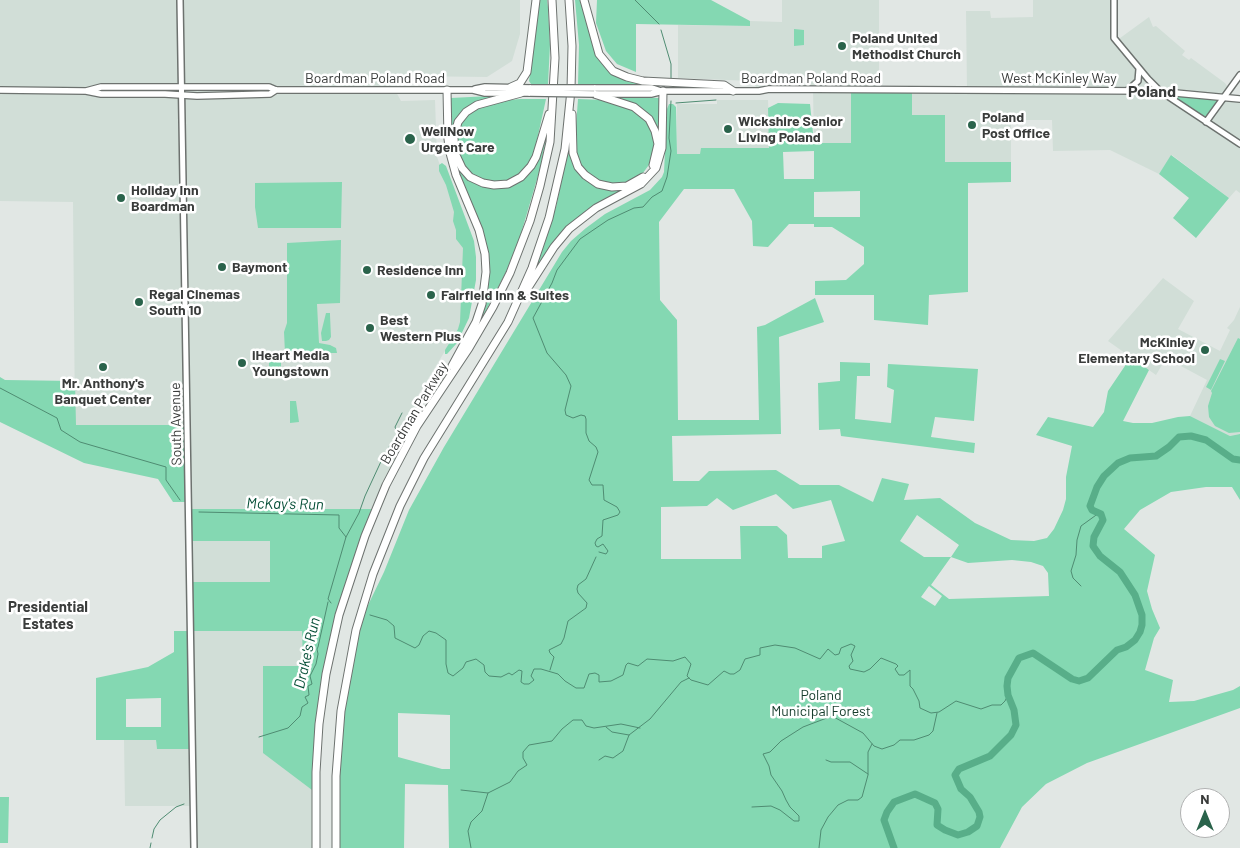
<!DOCTYPE html>
<style>
body{margin:0}
#map{position:relative;width:1240px;height:848px;overflow:hidden;background:#e1e7e4;font-family:Barlow,sans-serif}
canvas{display:block}
.north{position:absolute;left:1180px;top:788px;width:50px;height:50px;box-sizing:border-box;background:#fff;border:1px solid #b0b1b1;border-radius:50%;rotate:0deg;font-size:14px;font-weight:700;line-height:20px;text-align:center;color:#3a3c3b}
.north::after{content:'';display:block;margin:auto;width:18px;height:22px;background:#2a634b;clip-path:polygon(50% 0,100% 100%,50% 72%,0 100%)}
</style>
<div id="map">
<canvas width="1240" height="848"></canvas>
<div class="north">N</div>
</div>
<script>
const g = document.querySelector('canvas').getContext('2d');
g.lineJoin = 'round';
function paint(path, color) { g.fillStyle = color; g.fill(path, 'evenodd'); }
const poly = rows => new Path2D(rows.map(r => 'M' + r).join(''));
function trace(path, color, width, dash) { g.strokeStyle = color; g.lineWidth = width; g.lineCap = dash ? 'butt' : 'round'; g.setLineDash(dash || []); g.stroke(path); }
function drawText(font, color, halo, rows, align = 'center') {
  g.font = font + ' Barlow,sans-serif'; g.lineWidth = 5; g.setLineDash([]); g.textBaseline = 'middle'; g.strokeStyle = halo; g.fillStyle = color; for (const [text, x, y, turn = 0] of rows) {
    g.save(); g.translate(x, y); g.rotate((+turn || 0) * Math.PI / 180); g.textAlign = isNaN(turn) ? turn : align; if (halo) g.strokeText(text, 0, 0); g.fillText(text, 0, 0); g.restore();
  }
}
const built = poly([
 [0,0,520,0,520,34,512,61,487,77,407,76,395,80,398,90,395,90,401,101,435,100,437,157,458,213,466,246,462,323,417,397,417,426,375,509,188,509,187,425,75,425,73,202,0,201],
 [782,0,879,0,879,82,881,90,851,90,851,143,814,143,813,89,759,91,752,81,678,78,678,25,750,26,750,21,782,22],
 [1033,0,1114,0,1116,41,1149,17,1153,27,1156,26,1185,51,1182,55,1189,60,1191,58,1225,83,1229,89,1224,97,1240,99,1240,193,1236,190,1229,198,1172,155,1159,174,1110,150,1053,151,1052,120,1011,120,1011,162,945,162,945,116,912,115,912,90,967,90,966,11,990,11,991,18,1033,17],
 [717,100,768,100,770,148,701,148,701,154,677,154,677,104,717,104],
 [1163,278,1194,301,1178,329,1220,351,1230,330,1227,328,1234,320,1240,307,1240,434,1230,436,1190,416,1207,380,1166,358,1156,375,1108,341],
 [189,541,270,541,270,582,190,582],
 [302,630,303,666,264,666,316,793,316,848,194,848,193,806,125,806,124,740,156,740,157,748,191,631]
]);
const green = poly([
 [540,0,547,0,548,7,550,45,548,84,531,84,529,81],
 [575,0,582,0,598,58,603,64,608,69,641,84,578,84,579,45],
 [597,0,711,0,750,21,750,26,636,24,636,72,617,64,606,51,596,23],
 [794,29,804,30,804,45,794,46],
 [851,90,912,90,912,115,945,115,945,162,1011,162,1011,182,968,183,968,292,929,295,928,325,874,320,874,295,815,295,815,281,846,280,864,264,864,247,832,227,814,227,814,224,789,224,768,247,753,246,752,221,734,189,684,189,659,222,660,300,677,320,678,420,759,420,757,327,765,325,815,298,824,322,779,337,781,434,672,436,673,481,699,481,709,471,776,470,800,485,839,485,873,502,882,478,909,484,904,500,940,498,975,523,1011,540,1034,541,1047,538,1054,529,1063,510,1066,499,1066,477,1072,446,1036,435,1048,417,1093,427,1104,412,1108,391,1131,357,1149,370,1123,421,1133,423,1152,423,1178,417,1190,416,1230,436,1240,434,1240,500,1232,487,1206,487,1171,492,1140,510,1124,529,1155,555,1147,591,1152,609,1160,628,1154,638,1145,670,1173,680,1169,702,1194,701,1233,690,1240,686,1240,708,1087,763,1046,784,1022,807,1000,848,449,848,448,785,405,784,404,848,336,848,337,749,356,630,384,572,409,510,444,447,562,252,571,241,586,228,605,214,650,190,662,177,664,172,667,109,669,104,673,104,676,107,677,154,700,154,701,148,769,148,768,108,778,103,810,104,814,143,851,143],
 [814,151,814,179,784,179,783,152],
 [860,191,860,217,814,217,814,192],
 [776,494,793,509,831,500,845,541,822,546,822,558,788,558,787,535,777,526,740,526,741,559,661,559,661,507,707,506,717,498,733,510],
 [917,515,959,545,951,557,924,557,900,541],
 [951,557,968,563,1012,560,1031,562,1043,566,1048,573,1049,596,949,599,931,585],
 [929,586,942,596,935,606,921,597],
 [398,713,450,715,450,769,442,769,398,757],
 [1160,91,1224,97,1206,122],
 [490,96,490,98,472,104,451,138,451,98],
 [619,97,660,98,661,139,654,122],
 [520,99,546,99,534,154,526,168,520,174,506,181,489,182,475,177,468,172,458,157,456,141,460,123,471,111,499,101],
 [578,99,604,100,631,108,648,123,654,138,655,146,651,162,643,173,629,182,614,185,597,180,583,169,576,155,575,140],
 [544,139,546,139,540,169,520,237,506,272,479,324,478,323,487,258,458,175,455,161,478,183,519,180],
 [569,146,585,178,628,187,585,212,566,228,534,272,556,207],
 [1171,155,1229,198,1196,238,1173,218,1189,198,1159,174],
 [442,163,446,166,474,241,476,257,476,280,469,318,457,343,447,354,445,354,445,350,458,329,460,322,463,248,456,239,456,230,453,221,454,212,446,185,439,171,439,165],
 [342,182,341,228,258,228,255,207,255,183],
 [341,240,340,303,317,304,319,343,330,345,336,348,337,353,285,353,284,332,287,323,287,243],
 [326,313,330,313,330,315,331,337,329,340,326,341,322,341,321,333],
 [1238,338,1240,339,1240,432,1229,433,1215,426,1209,417,1208,406,1212,393,1211,391],
 [269,357,281,357,281,373,269,374],
 [1220,359,1225,361,1211,390,1206,387],
 [840,362,870,363,870,376,857,376,855,419,891,423,894,390,887,387,888,364,978,369,974,421,935,417,931,437,975,443,974,453,841,436,840,429,819,430,818,383,840,381],
 [0,377,5,380,75,381,76,425,187,425,188,502,173,502,158,479,84,463,0,422],
 [290,401,296,401,299,422,290,423],
 [188,509,375,509,356,561,324,688,316,793,263,753,263,666,303,666,302,631,191,631,192,749,157,749,156,740,96,740,96,678,148,667,174,652,174,631,190,631,190,582,270,582,270,541,189,541],
 [161,698,161,727,126,727,126,699],
 [0,797,9,797,8,843,0,843]
]);
const stream = poly([
 [635,0,659,24],
 [661,30,671,64,671,79],
 [676,103,716,100],
 [0,388,57,418,61,430,80,442,166,467,166,480,180,500],
 [199,512,339,515,339,528,346,537,328,599,331,603],
 [346,537,359,513,365,496,384,455,396,436,397,432,395,427,402,413],
 [599,552,606,554,608,551,603,544,598,547,596,546,595,543,597,539,602,536,603,520,618,515,620,512,617,507,604,500,603,485,592,485,589,480,598,452,596,447,589,441,586,433,586,419,585,416,581,415,573,418,566,415,565,410,571,386,566,375,547,353,533,318,552,283,557,270,580,239,608,220,634,208,643,207,652,197,662,191,667,177,671,151,669,138,671,101],
 [1081,586,1073,578,1071,571,1076,555,1077,540,1081,526,1099,513],
 [370,615,387,620,394,626,395,638,415,648,419,645,423,636,429,631,436,633,446,640,446,664,448,673,453,676,463,668,466,662,476,659,484,665,485,672,489,676,501,677,509,673,512,675,519,670,522,671,521,682,524,684,529,684,534,680,531,676,534,669,541,669,558,674,565,681,576,688,584,688,589,674,595,673,599,675,599,682,611,681,623,675,626,665,628,663,638,666,647,659,673,661,685,657,691,664,687,676,691,680,708,685,724,671,730,674,734,674,740,670,745,659,760,655,760,648,775,645,795,648,820,659,828,649,835,655,839,654,841,648,851,644,855,646,851,655,853,661,849,666,850,669,864,672,870,669,881,658,896,664,898,666,895,669,899,675,904,675,910,670,910,686,913,689,919,701,920,708,931,713,939,712,956,701,981,709,992,705,1001,705,1005,701,1008,695],
 [550,670,554,657,550,653,549,650,561,644,564,638,568,621,586,608,587,603,578,593,577,589,578,585,586,579,596,557],
 [606,727,612,732,629,735],
 [259,737,288,728,300,716,302,707,308,703,305,697,309,695,308,686,312,684,310,676,316,664,318,654,317,649,318,647,328,602],
 [599,760,605,756,613,758,623,751,629,735,650,719,681,682,689,678],
 [826,760,831,762,850,762,868,774],
 [461,790,488,793,510,782,518,771,527,765,523,758,523,752,529,745,552,741,562,729,573,720,582,720,586,726,594,728,621,724,640,728],
 [752,807,771,806,780,810,794,821,799,821,799,816,790,807,786,800,782,791,771,775,769,766,763,754,770,752,781,741,803,727,832,716,863,733,874,746,882,749,894,745,900,740,914,740,929,735,933,731,937,713],
 [152,838,154,829,160,820,176,807,184,804],
 [150,848,151,843],
 [471,848,468,831,471,822,482,811,488,793],
 [819,848,821,830,828,817,838,805,848,800,858,800,862,797,868,775,868,752,872,744]
]);
const river = poly([
 [894,848,884,820,887,812,894,802,915,794,935,803,938,809,937,825,945,830,958,835,968,832,977,826,980,817,979,812,970,797,961,789,955,775,959,769,990,756,1011,735,1016,725,1014,710,1008,695,1007,686,1008,678,1019,658,1033,653,1072,679,1079,681,1088,678,1117,650,1126,647,1135,640,1140,632,1142,625,1142,615,1135,595,1120,572,1100,556,1093,546,1094,537,1103,520,1101,514,1092,510,1090,506,1097,487,1104,476,1118,463,1130,458,1156,456,1169,447,1179,437,1191,436,1206,440,1233,459,1240,460]
]);
const secondary = poly([
 [180,0,194,848],
 [1114,0,1114,38,1148,79,1160,91,1240,144],
 [1128,90,1138,81,1139,69],
 [1206,122,1240,75]
]);
const primary = poly([
 [594,88,652,88,661,91],
 [475,89,485,87,531,88],
 [0,90,86,91,101,94,165,94,197,96,270,94,276,90],
 [86,91,101,87,269,87,276,90,473,90,485,93,530,93],
 [598,94,651,94,663,91,759,91,769,89,1154,91,1240,99]
]);
const highway = poly([
 [584,0,599,54,613,71,627,77,643,81,724,85,733,91],
 [511,87,520,83,527,72,536,0],
 [447,90,448,139,450,153,456,175,479,230,485,254,486,272,482,304,476,322,452,366],
 [521,93,477,105,466,112,458,122,454,138,455,153,462,168,470,177,483,183,494,185,508,184,521,177,531,166,536,157,549,114],
 [594,94,634,107,649,119,655,131,658,144,653,165],
 [572,114,573,153,578,167,585,175,598,184,612,187,627,186,643,177],
 [524,294,554,247,569,229,596,208,641,184,656,168,662,148,663,91],
 [316,848,316,772,319,724,326,674,339,615,365,536,386,485,417,426,469,348,493,307,510,273,530,221,540,186,550,142,555,58,552,0],
 [336,848,336,776,341,711,356,630,373,574,400,506,424,458,508,322,532,268,549,218,565,149,571,90,572,46,569,0]
]);
const primaryBridge = poly([
 [531,88,594,88],
 [530,93,594,94]
]);
const markers = [
 [842,46,5,"#2a634b"],
 [972,125,5,"#2a634b"],
 [728,129,5,"#2a634b"],
 [410,139,6,"#2a634b"],
 [121,198,5,"#2a634b"],
 [222,267,5,"#2a634b"],
 [367,270,5,"#2a634b"],
 [431,295,5,"#2a634b"],
 [139,302,5,"#2a634b"],
 [370,328,5,"#2a634b"],
 [1205,350,5,"#2a634b"],
 [242,363,5,"#2a634b"],
 [103,367,5,"#2a634b"]
];
const poiNames = [
 ["Poland United",852,38],
 ["Methodist Church",852,54],
 ["Poland",982,117],
 ["Post Office",982,133],
 ["Wickshire Senior",738,121],
 ["Living Poland",738,137],
 ["WellNow",421,131],
 ["Urgent Care",421,147],
 ["Holiday Inn",131,190],
 ["Boardman",131,206],
 ["Baymont",232,267],
 ["Residence Inn",377,270],
 ["Regal Cinemas",149,294],
 ["South 10",149,310],
 ["Fairfield Inn & Suites",441,295],
 ["Best",380,320],
 ["Western Plus",380,336],
 ["McKinley",1195,342,"right"],
 ["Elementary School",1195,358,"right"],
 ["iHeart Media",252,355],
 ["Youngstown",252,371],
 ["Mr. Anthony's",103,383,"center"],
 ["Banquet Center",103,399,"center"]
];
const streetNames = [
 ["Boardman Poland Road",375,78],
 ["Boardman Poland Road",811,78],
 ["West McKinley Way",1059,78],
 ["Boardman Parkway",414,413,-59],
 ["South Avenue",176,424,-91]
];
const parkNames = [
 ["Poland",821,695],
 ["Municipal Forest",821,711]
];
const waterNames = [
 ["McKay's Run",285,504,1],
 ["Drake's Run",307,653,-77]
];
const neighbourhoodNames = [
 ["Presidential",48,607],
 ["Estates",48,624]
];
const quarterNames = [
 ["Poland",1152,92]
];
paint(built, '#d1ded7');
paint(green, '#84d8b2');
trace(stream, '#4f8c72', 1);
trace(river, '#58ae89', 7);
trace(secondary, '#6d726f', 8);
trace(primary, '#6d726f', 8);
trace(highway, '#6d726f', 9);
trace(secondary, '#fff', 5);
trace(primary, '#fff', 5.5);
trace(highway, '#fff', 7);
trace(primaryBridge, '#6d726f', 8, []);
trace(primaryBridge, '#fff', 5.5);
for (const [x, y, r, color] of markers) { const dot = new Path2D(); dot.arc(x, y, r, 0, 2 * Math.PI); g.fillStyle = color; g.fill(dot); trace(dot, '#fff', 2); }
drawText('bold 14px', '#3a3c3b', '#fff', poiNames, 'left');
drawText('14px', '#3a3c3b', '#fff', streetNames);
drawText('14px', '#153b2b', '#fff', parkNames);
drawText('italic 15px', '#034d35', '#fff', waterNames);
drawText('bold 15px', '#3a3c3b', '#fff', neighbourhoodNames);
drawText('bold 16px', '#3a3c3b', '#fff', quarterNames);
</script>
